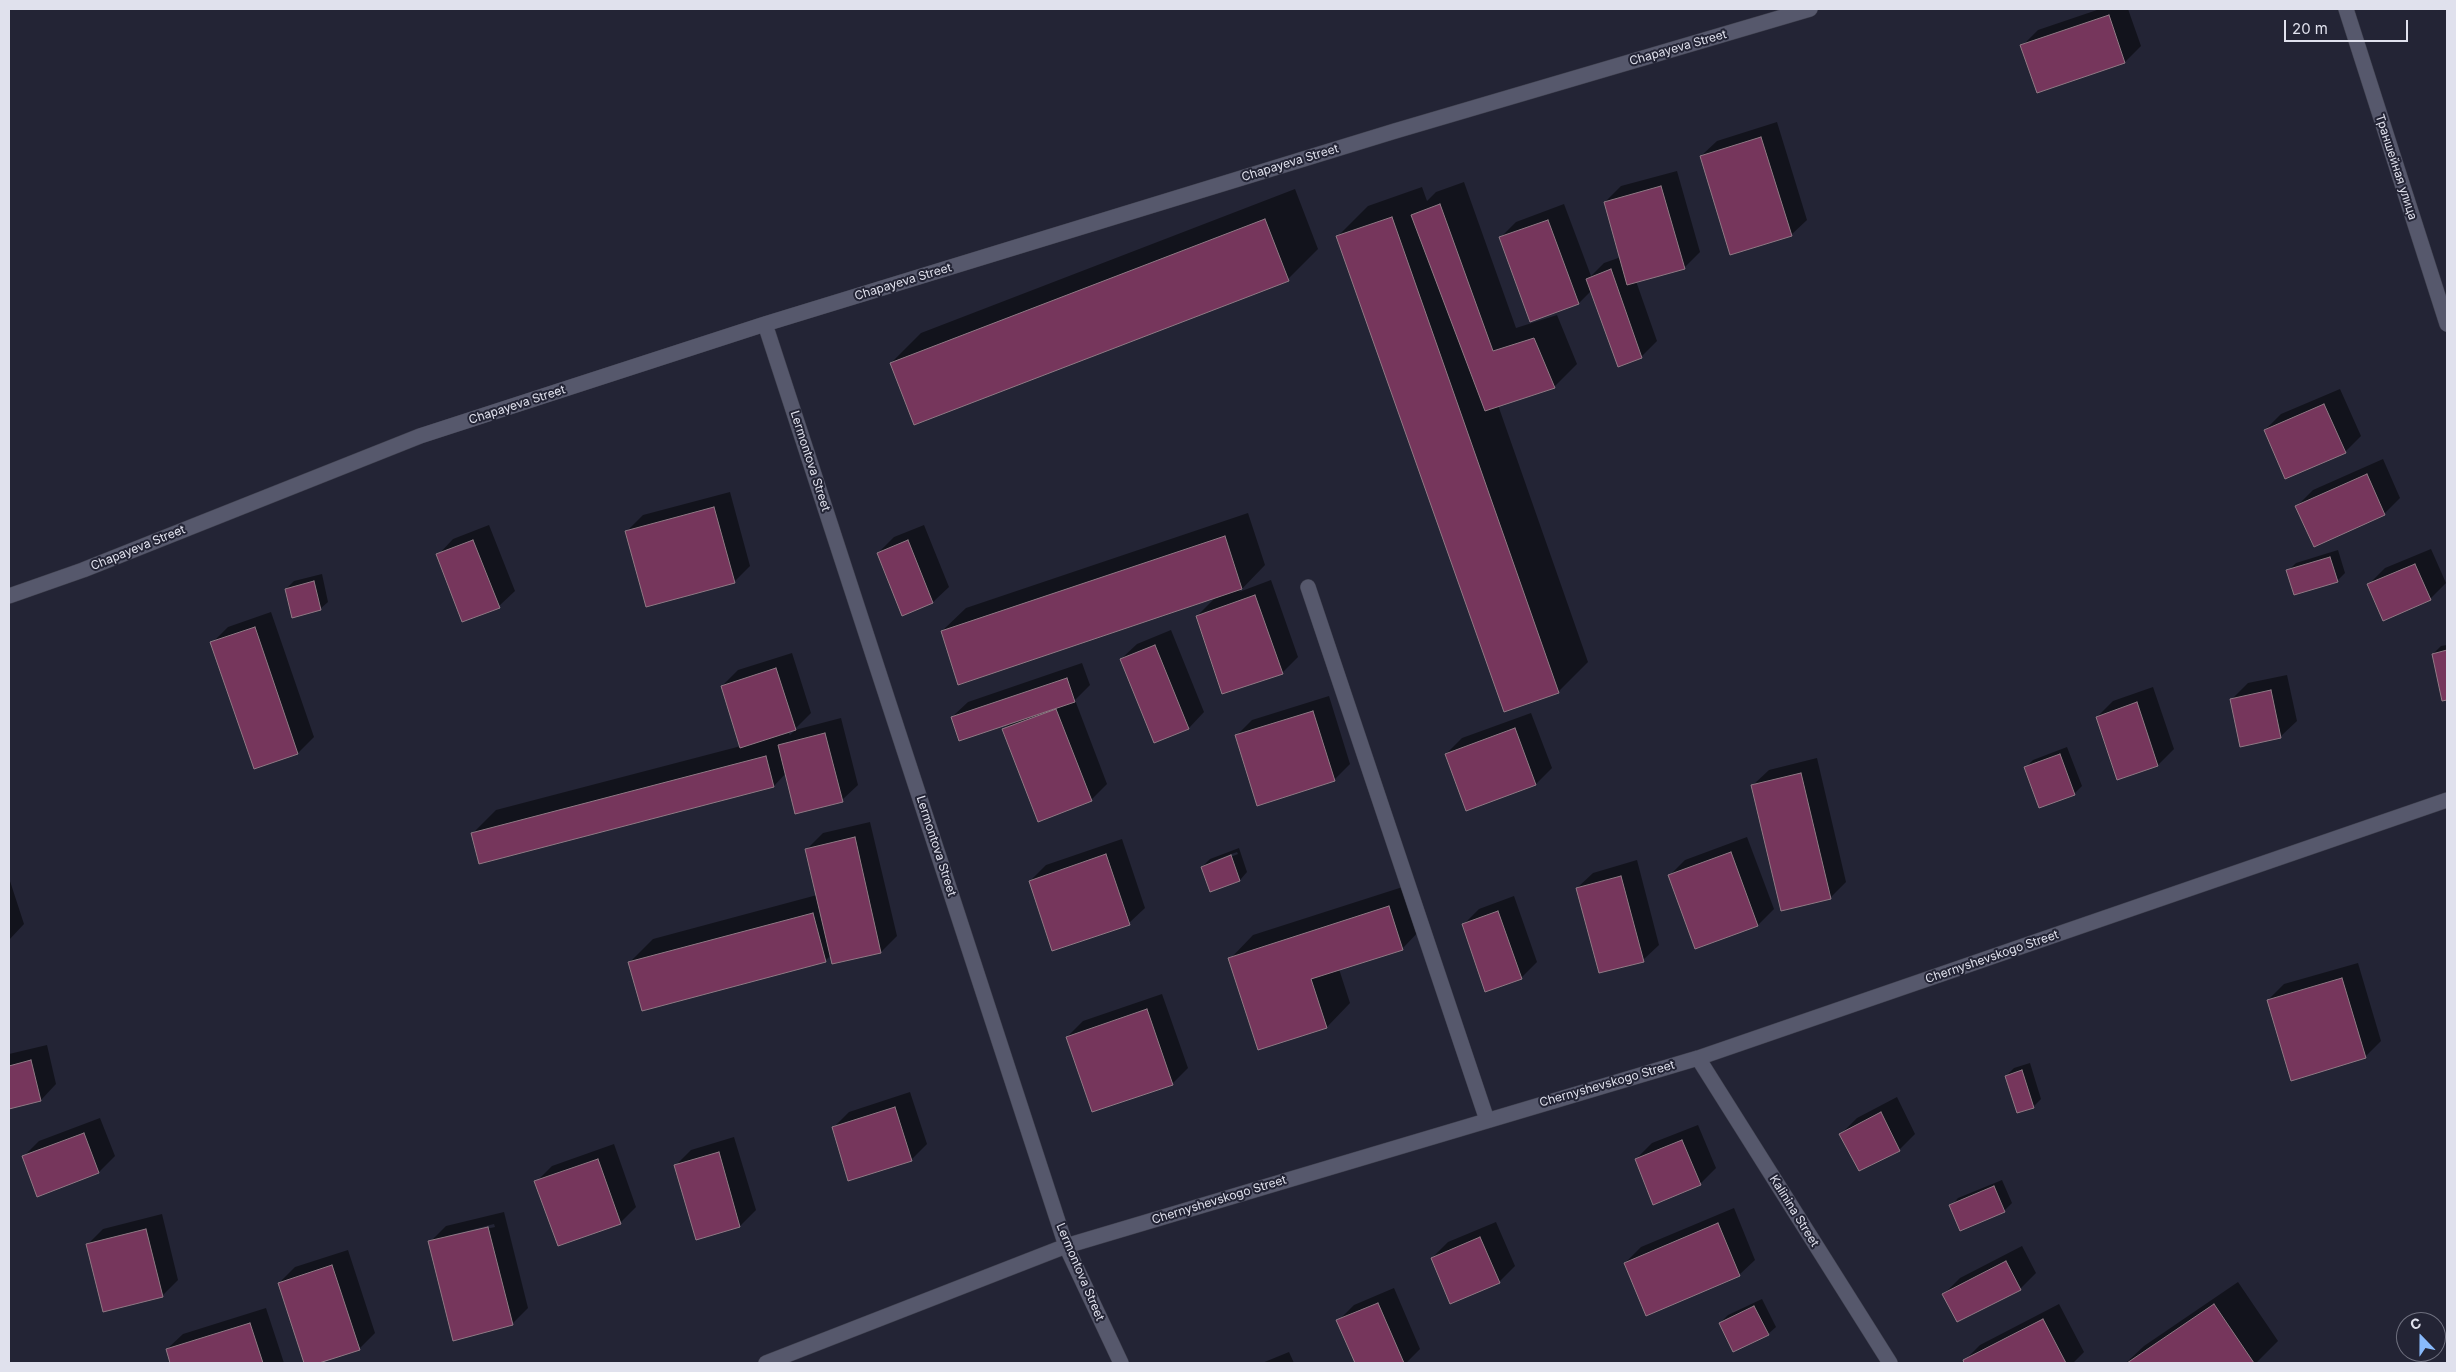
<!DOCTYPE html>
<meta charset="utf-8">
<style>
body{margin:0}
#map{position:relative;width:2456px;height:1372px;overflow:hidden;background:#232435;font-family:Inter,sans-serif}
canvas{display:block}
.frame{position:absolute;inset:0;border:10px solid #e0e1ed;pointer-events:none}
.north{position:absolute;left:2396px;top:1312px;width:50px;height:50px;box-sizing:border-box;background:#232435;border:1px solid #6f707f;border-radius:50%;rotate:338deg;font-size:14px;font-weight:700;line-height:20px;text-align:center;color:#e0e1ed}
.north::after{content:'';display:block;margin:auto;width:18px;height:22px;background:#88bafc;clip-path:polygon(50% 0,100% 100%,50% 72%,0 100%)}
.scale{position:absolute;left:2284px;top:20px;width:124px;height:22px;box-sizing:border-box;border:2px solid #e0e1ed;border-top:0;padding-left:6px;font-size:15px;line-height:18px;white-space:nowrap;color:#e0e1ed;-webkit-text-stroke:4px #232435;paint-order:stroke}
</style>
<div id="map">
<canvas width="2456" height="1372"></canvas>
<div class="frame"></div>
<div class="north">С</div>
<div class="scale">20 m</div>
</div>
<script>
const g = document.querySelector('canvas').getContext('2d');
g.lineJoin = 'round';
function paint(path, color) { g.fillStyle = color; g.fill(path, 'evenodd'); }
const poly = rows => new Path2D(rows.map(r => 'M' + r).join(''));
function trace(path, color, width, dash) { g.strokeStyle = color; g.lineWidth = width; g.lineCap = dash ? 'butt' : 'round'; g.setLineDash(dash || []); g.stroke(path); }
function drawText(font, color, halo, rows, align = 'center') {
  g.font = font + ' Inter,sans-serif'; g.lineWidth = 4; g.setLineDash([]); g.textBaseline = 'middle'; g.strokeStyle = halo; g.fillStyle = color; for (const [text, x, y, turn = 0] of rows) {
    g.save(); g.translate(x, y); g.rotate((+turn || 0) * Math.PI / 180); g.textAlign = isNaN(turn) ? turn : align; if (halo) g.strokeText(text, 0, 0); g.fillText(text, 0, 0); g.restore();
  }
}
const shadow = poly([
 [2100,9,2128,9,2141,46,2125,62,2037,91,2022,46,2038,30],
 [1777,122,1807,220,1791,235,1701,156,1717,141],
 [1677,171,1700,252,1684,268,1636,281,1657,341,1641,357,1592,290,1579,303,1530,321,1500,238,1516,222,1564,204,1591,276,1604,263,1621,257,1605,202,1621,186],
 [1464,182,1516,328,1557,315,1577,364,1554,387,1498,405,1588,662,1558,692,1338,236,1368,206,1422,187,1427,201,1436,192],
 [1295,189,1318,249,1288,279,891,363,921,333],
 [2340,389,2361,436,2345,452,2265,430,2281,414],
 [2383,459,2400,498,2384,514,2297,506,2313,490],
 [730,492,750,566,734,582,627,531,643,515],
 [1248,513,1265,565,1239,592,1271,580,1298,657,1282,673,1197,616,1216,597,942,631,966,608],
 [489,525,515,591,499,606,438,555,453,539],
 [924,525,949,587,933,602,878,553,894,537],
 [2431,549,2446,583,2430,599,2369,584,2385,568],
 [2338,550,2345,573,2337,581,2288,571,2296,563],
 [322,574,328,602,320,609,286,589,294,581],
 [271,612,314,737,298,753,255,768,212,643,228,627],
 [1171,630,1204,712,1189,728,1154,741,1121,659,1137,644],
 [2447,645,2447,698,2443,699,2433,654,2441,646],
 [792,653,811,713,795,729,781,733,781,735,789,733,790,735,795,730,841,718,858,785,842,800,786,773,774,786,480,863,472,834,496,810,741,746,722,686,738,670],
 [1082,663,1090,685,1075,700,1107,784,1091,800,1004,729,1011,722,952,717,968,702],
 [2287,675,2297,721,2281,736,2232,699,2248,683],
 [2153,687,2174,749,2158,765,2097,717,2113,701],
 [1329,696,1350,764,1334,780,1236,736,1252,720],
 [1531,713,1552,768,1536,784,1467,809,1446,754,1462,738],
 [2067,747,2082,786,2074,794,2025,768,2033,760],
 [1817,758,1846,882,1830,898,1753,785,1769,770],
 [870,822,897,936,881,952,833,963,831,955,825,961,630,962,653,939,817,895,807,849,823,833],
 [1747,837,1774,909,1758,925,1696,948,1669,876,1685,860],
 [1122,839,1145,908,1129,923,1030,881,1046,865],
 [1239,848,1247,872,1240,880,1211,891,1202,867,1210,859],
 [1237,852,1238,854,1210,865,1210,862],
 [1637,860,1659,945,1643,960,1577,888,1593,873],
 [9,878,24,924,9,940],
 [1412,884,1425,925,1402,949,1339,969,1350,1003,1327,1027,1259,1048,1230,959,1253,935],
 [1514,896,1537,962,1521,978,1463,925,1479,909],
 [2358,963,2381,1041,2365,1057,2268,1000,2284,984],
 [1162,994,1188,1068,1172,1084,1067,1037,1083,1021],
 [47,1045,56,1084,41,1100,9,1108,9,1054],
 [2030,1063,2041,1099,2034,1106,2018,1112,2006,1076,2014,1068],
 [910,1092,927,1144,911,1160,833,1128,849,1112],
 [1897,1097,1915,1134,1899,1150,1841,1134,1857,1118],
 [100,1118,115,1156,99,1172,23,1157,39,1141],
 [1698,1125,1716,1168,1700,1184,1636,1159,1652,1143],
 [734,1137,756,1210,740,1226,675,1166,691,1150],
 [614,1144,636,1207,620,1223,536,1182,552,1166],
 [2002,1180,2012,1203,2004,1211,1951,1206,1958,1198],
 [1734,1208,1755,1260,1739,1275,1625,1263,1641,1247],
 [504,1212,528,1308,512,1324,430,1242,446,1226],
 [494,1224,495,1227,447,1238,447,1236],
 [162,1214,178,1280,162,1296,87,1245,103,1229],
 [1496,1222,1515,1266,1499,1282,1432,1258,1448,1242],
 [2022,1246,2036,1273,2020,1289,1944,1294,1960,1278],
 [348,1250,375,1333,359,1349,315,1363,305,1363,279,1283,295,1267],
 [2238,1282,2278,1341,2256,1363,2126,1363,2144,1346],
 [1394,1288,1420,1349,1406,1363,1356,1363,1338,1321,1354,1305],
 [1762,1299,1776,1327,1768,1334,1720,1323,1728,1315],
 [2059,1304,2084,1352,2073,1363,1966,1363,1964,1361,1980,1345],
 [266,1308,284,1363,171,1363,167,1349,183,1334],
 [1289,1352,1294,1363,1262,1363]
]);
const building = poly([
 [2109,15,2125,63,2037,93,2020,45,2109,15],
 [1761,137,1792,236,1730,255,1700,156,1761,137],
 [1661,186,1685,269,1627,285,1604,202,1661,186],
 [1440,204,1493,351,1534,338,1555,388,1485,411,1411,215,1440,204],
 [1392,217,1559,693,1504,712,1336,236,1392,217],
 [1265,219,1289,281,914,425,890,363,1265,219],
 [1548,220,1579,304,1530,322,1499,237,1548,220],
 [1611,269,1642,358,1618,367,1586,279,1611,269],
 [2324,404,2346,453,2285,479,2264,430,2324,404],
 [2367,474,2385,515,2314,547,2295,506,2367,474],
 [714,507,735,583,646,607,625,531,714,507],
 [1225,536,1242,589,958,685,941,631,1225,536],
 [473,540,500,608,462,622,436,554,473,540],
 [908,540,933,603,902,616,877,553,908,540],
 [2330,557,2338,582,2294,595,2286,570,2330,557],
 [2415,564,2431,600,2383,621,2367,584,2415,564],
 [314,581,321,610,292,618,285,589,314,581],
 [1255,595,1283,674,1222,694,1196,616,1255,595],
 [255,627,298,754,254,769,210,642,255,627],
 [1155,645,1189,729,1154,743,1120,659,1155,645],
 [2447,650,2447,700,2442,701,2432,654,2447,650],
 [776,668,796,730,740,748,721,686,776,668],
 [1067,678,1075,702,959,741,951,717,1067,678],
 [2271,690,2281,738,2240,747,2230,699,2271,690],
 [2137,702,2158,766,2117,780,2096,717,2137,702],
 [1056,709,1092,801,1038,822,1002,729,1056,709],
 [1313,711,1335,781,1257,806,1235,735,1313,711],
 [1515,728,1536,785,1466,811,1445,754,1515,728],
 [825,733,843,802,795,814,778,745,825,733],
 [2060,754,2075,795,2039,808,2024,767,2060,754],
 [766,756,774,787,479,864,471,833,766,756],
 [1801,773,1831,899,1781,911,1751,785,1801,773],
 [855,837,881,953,832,964,805,849,855,837],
 [1731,852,1758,926,1695,949,1668,875,1731,852],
 [1106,854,1130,925,1052,951,1029,881,1106,854],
 [1231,855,1240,881,1210,892,1201,867,1231,855],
 [1621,876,1644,962,1599,973,1576,888,1621,876],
 [1389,906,1403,950,1311,979,1327,1028,1258,1050,1228,958,1389,906],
 [1498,911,1522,979,1485,992,1462,924,1498,911],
 [813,913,826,962,642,1011,628,962,813,913],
 [2342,978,2366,1058,2291,1081,2267,1000,2342,978],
 [1147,1009,1173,1085,1092,1112,1066,1037,1147,1009],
 [31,1060,41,1101,9,1109,9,1066,31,1060],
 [2022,1070,2034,1108,2017,1113,2005,1076,2022,1070],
 [895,1107,912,1161,848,1181,832,1127,895,1107],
 [1881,1112,1900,1151,1859,1171,1839,1134,1881,1112],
 [84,1133,99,1173,37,1197,22,1156,84,1133],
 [1682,1140,1701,1185,1653,1205,1635,1159,1682,1140],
 [719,1152,740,1227,696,1240,674,1165,719,1152],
 [598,1159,621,1224,558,1246,534,1181,598,1159],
 [1994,1186,2005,1212,1960,1231,1949,1205,1994,1186],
 [1718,1223,1740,1276,1646,1316,1624,1263,1718,1223],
 [488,1227,513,1325,453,1341,428,1241,488,1227],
 [146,1229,163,1297,103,1312,86,1244,146,1229],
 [1480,1237,1500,1283,1450,1304,1431,1258,1480,1237],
 [2006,1261,2021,1290,1957,1322,1942,1294,2006,1261],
 [332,1265,360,1350,319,1363,304,1363,278,1283,332,1265],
 [1378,1303,1404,1363,1355,1363,1336,1320,1378,1303],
 [2214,1304,2254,1363,2127,1363,2214,1304],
 [1754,1306,1769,1335,1733,1352,1719,1323,1754,1306],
 [2043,1319,2066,1363,1964,1363,1963,1360,2043,1319],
 [250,1323,263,1363,170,1363,166,1349,250,1323]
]);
const minor = poly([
 [2346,9,2447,324],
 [765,324,1066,1246,1121,1363],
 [1308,587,1487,1120],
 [9,596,83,570,420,436,765,324,1395,131,1810,9],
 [1698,1058,1890,1363],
 [766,1363,1066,1246,1698,1058,2447,800]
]);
const streetNames = [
 ["Chapayeva Street",1678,48,-16],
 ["Chapayeva Street",1290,163,-17],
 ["Траншейная улица",2396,167,72],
 ["Chapayeva Street",903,282,-17],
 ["Chapayeva Street",517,405,-18],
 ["Lermontova Street",810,461,72],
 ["Chapayeva Street",138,548,-22],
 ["Lermontova Street",936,846,72],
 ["Chernyshevskogo Street",1992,957,-19],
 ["Chernyshevskogo Street",1607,1084,-16],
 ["Chernyshevskogo Street",1219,1200,-17],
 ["Kalinina Street",1794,1211,58],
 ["Lermontova Street",1080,1272,67]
];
paint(shadow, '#0007');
paint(building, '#76365c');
trace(building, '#907a85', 1);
trace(minor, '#3f404e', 16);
trace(minor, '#56586c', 15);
drawText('12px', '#e0e1ed', '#232435', streetNames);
</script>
